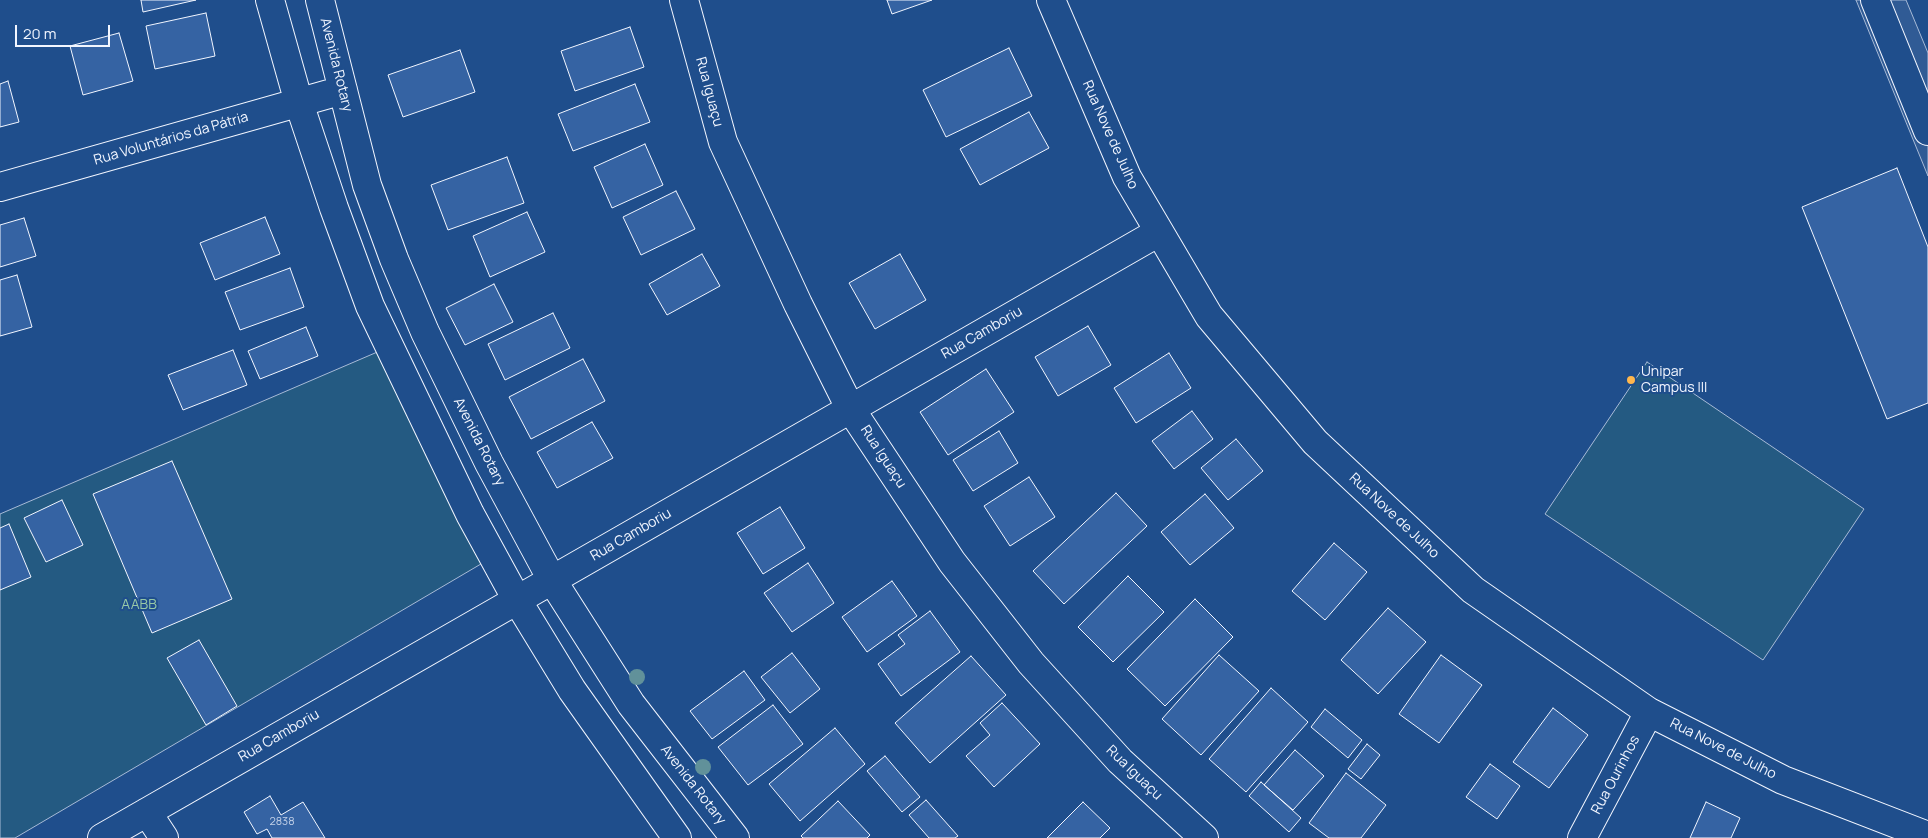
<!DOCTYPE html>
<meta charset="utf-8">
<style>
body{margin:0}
#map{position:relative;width:1928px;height:838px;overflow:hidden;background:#1f4e8c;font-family:Manrope,sans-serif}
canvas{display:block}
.scale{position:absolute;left:15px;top:25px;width:95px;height:22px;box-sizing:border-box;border:2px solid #f2f6ff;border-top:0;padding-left:6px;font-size:15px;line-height:18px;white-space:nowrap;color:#f2f6ff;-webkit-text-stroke:4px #1f4e8c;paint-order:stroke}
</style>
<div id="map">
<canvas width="1928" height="838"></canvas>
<div class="scale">20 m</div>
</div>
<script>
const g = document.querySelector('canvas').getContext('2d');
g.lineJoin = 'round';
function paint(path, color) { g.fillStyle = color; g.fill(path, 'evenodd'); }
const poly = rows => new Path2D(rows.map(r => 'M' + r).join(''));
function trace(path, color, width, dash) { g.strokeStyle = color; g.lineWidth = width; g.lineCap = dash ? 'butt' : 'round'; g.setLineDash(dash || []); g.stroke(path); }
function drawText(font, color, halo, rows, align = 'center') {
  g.font = font + ' Manrope,sans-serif'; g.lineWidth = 4; g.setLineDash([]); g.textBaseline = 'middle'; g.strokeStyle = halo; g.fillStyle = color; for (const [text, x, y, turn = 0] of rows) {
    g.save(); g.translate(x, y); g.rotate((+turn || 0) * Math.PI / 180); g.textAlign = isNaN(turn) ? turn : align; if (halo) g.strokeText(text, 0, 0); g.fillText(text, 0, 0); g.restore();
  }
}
const green = poly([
 [382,350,486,561,15,838,0,838,0,514,382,350],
 [1647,362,1864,509,1763,660,1545,514,1647,362]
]);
const parking = poly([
 [1856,0,1906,0,1928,53,1928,176,1856,0]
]);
const building = poly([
 [141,0,196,0,143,12,141,0],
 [887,0,932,0,892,14,887,0],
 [206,13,215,56,155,69,146,26,206,13],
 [630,27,644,67,575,91,561,51,630,27],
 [119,33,133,81,83,95,70,46,119,33],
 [1009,48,1032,96,946,137,923,90,1009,48],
 [460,50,475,92,403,117,388,75,460,50],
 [8,81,19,122,0,127,0,84,8,81],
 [635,84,650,122,573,151,558,114,635,84],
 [1029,112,1049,148,980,185,960,149,1029,112],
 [645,144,663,185,612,208,594,167,645,144],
 [507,157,524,203,448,230,431,185,507,157],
 [1897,168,1928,247,1928,403,1887,419,1802,207,1897,168],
 [676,191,695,229,641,255,623,217,676,191],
 [527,212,545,252,490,277,473,236,527,212],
 [265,217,280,254,215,280,200,243,265,217],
 [24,218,36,256,0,267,0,225,24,218],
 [702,254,720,286,667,315,649,284,702,254],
 [900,254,926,300,875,329,849,283,900,254],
 [290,268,304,307,240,330,225,292,290,268],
 [17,275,32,327,0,336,0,280,17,275],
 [494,284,513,322,465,345,446,308,494,284],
 [553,313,570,348,505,380,488,344,553,313],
 [1088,326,1111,365,1058,396,1035,357,1088,326],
 [306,327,318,356,260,379,248,351,306,327],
 [233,350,247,385,183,410,168,375,233,350],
 [1169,353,1191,388,1136,423,1114,388,1169,353],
 [583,359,605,401,531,439,509,397,583,359],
 [986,369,1014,412,948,455,920,412,986,369],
 [1192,411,1213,439,1174,469,1152,441,1192,411],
 [592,422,613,458,557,488,537,452,592,422],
 [999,431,1018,463,973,491,953,460,999,431],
 [1236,439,1263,471,1228,500,1201,468,1236,439],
 [172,461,232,599,152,633,93,494,172,461],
 [1029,477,1055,517,1010,546,984,506,1029,477],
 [1116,493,1147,526,1064,604,1033,571,1116,493],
 [1205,494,1234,528,1190,565,1161,532,1205,494],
 [62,500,83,545,46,562,24,518,62,500],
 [780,507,805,548,763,574,737,533,780,507],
 [9,524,31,577,0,590,0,528,9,524],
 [1334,543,1367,572,1325,620,1292,591,1334,543],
 [808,563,834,603,792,632,764,593,808,563],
 [1128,576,1164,612,1113,662,1078,627,1128,576],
 [892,581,917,616,867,652,842,617,892,581],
 [1195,599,1233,637,1165,706,1127,669,1195,599],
 [1388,608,1426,642,1378,694,1341,660,1388,608],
 [930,611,960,652,901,696,878,664,905,644,898,635,930,611],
 [199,640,237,706,206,725,167,658,199,640],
 [792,653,820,689,790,713,761,677,792,653],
 [1219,655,1259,691,1201,755,1162,719,1219,655],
 [1441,655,1482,685,1439,743,1399,714,1441,655],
 [971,656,1006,695,930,763,895,723,971,656],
 [744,671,765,700,712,739,690,711,744,671],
 [1271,688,1308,722,1246,792,1209,759,1271,688],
 [1002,703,1040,744,994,787,966,756,990,735,980,723,1002,703],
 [773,705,803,744,748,785,718,747,773,705],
 [1553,708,1588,735,1549,788,1513,762,1553,708],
 [1325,709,1362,740,1348,758,1311,727,1325,709],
 [835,728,865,764,800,821,769,784,835,728],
 [1367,744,1380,755,1361,779,1348,769,1367,744],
 [1295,750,1324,776,1293,810,1264,785,1295,750],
 [885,756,920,797,902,812,867,771,885,756],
 [1490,764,1520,786,1497,819,1466,797,1490,764],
 [1346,773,1386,805,1361,838,1329,838,1309,823,1346,773],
 [1261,782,1301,818,1289,832,1249,796,1261,782],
 [270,796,281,815,303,802,325,838,272,838,267,829,257,834,244,812,270,796],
 [926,800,958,836,955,838,929,838,909,815,926,800],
 [838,801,870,835,867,838,803,838,801,836,838,801],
 [1083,802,1110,828,1100,838,1047,838,1083,802],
 [1706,802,1740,818,1731,838,1690,838,1706,802]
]);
const minor = poly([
 [270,0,299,103,334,208,370,306,470,514,517,600,572,690,677,838],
 [320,0,367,185,394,259,425,332,489,463,552,580,631,704,735,838],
 [684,0,723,142,798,304,850,408,952,562,1031,663,1120,761,1204,838],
 [1051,0,1127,177,1209,316,1315,442,1473,590,1649,712,1783,780,1928,836],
 [1875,0,1928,131],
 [0,187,343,90],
 [147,812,164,838],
 [102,838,1159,232],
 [1582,838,1649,712]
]);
const trees = [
 [637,677],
 [703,767]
];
const markers = [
 [1631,380,5,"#ffb74d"]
];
const numberNames = [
 ["2838",282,822]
];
const streetNames = [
 ["Avenida Rotary",336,65,76],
 ["Rua Iguaçu",709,92,75],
 ["Rua Nove de Julho",1110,135,66],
 ["Rua Voluntários da Pátria",171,139,-16],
 ["Rua Camboriu",982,333,-30],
 ["Avenida Rotary",479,442,63],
 ["Rua Iguaçu",883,457,57],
 ["Rua Nove de Julho",1394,516,43],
 ["Rua Camboriu",631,535,-30],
 ["Rua Camboriu",279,736,-30],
 ["Rua Nove de Julho",1723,749,27],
 ["Rua Iguaçu",1134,773,44],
 ["Rua Ourinhos",1616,775,-62],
 ["Avenida Rotary",693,785,52]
];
const poiNames = [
 ["Unipar",1641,372],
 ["Campus III",1641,388]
];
const parkNames = [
 ["AABB",139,605]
];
paint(green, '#245a82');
trace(green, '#a8bbd7', 1);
paint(parking, '#305b95');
trace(parking, '#a8bbd7', 1);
paint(building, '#3563a3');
trace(building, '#f2f6ff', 1);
trace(minor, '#f2f6ff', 30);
trace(minor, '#1f4e8c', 28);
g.fillStyle = '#61919a';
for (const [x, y] of trees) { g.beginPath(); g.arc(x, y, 8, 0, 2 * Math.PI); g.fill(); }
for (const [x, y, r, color] of markers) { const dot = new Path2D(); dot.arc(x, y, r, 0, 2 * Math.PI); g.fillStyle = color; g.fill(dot); trace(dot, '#1f4e8c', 2); }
drawText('11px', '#c3d1e8', null, numberNames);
drawText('14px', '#f2f6ff', '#1f4e8c', streetNames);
drawText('14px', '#f2f6ff', '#1f4e8c', poiNames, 'left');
drawText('14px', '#97c8a6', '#1f4e8c', parkNames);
</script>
